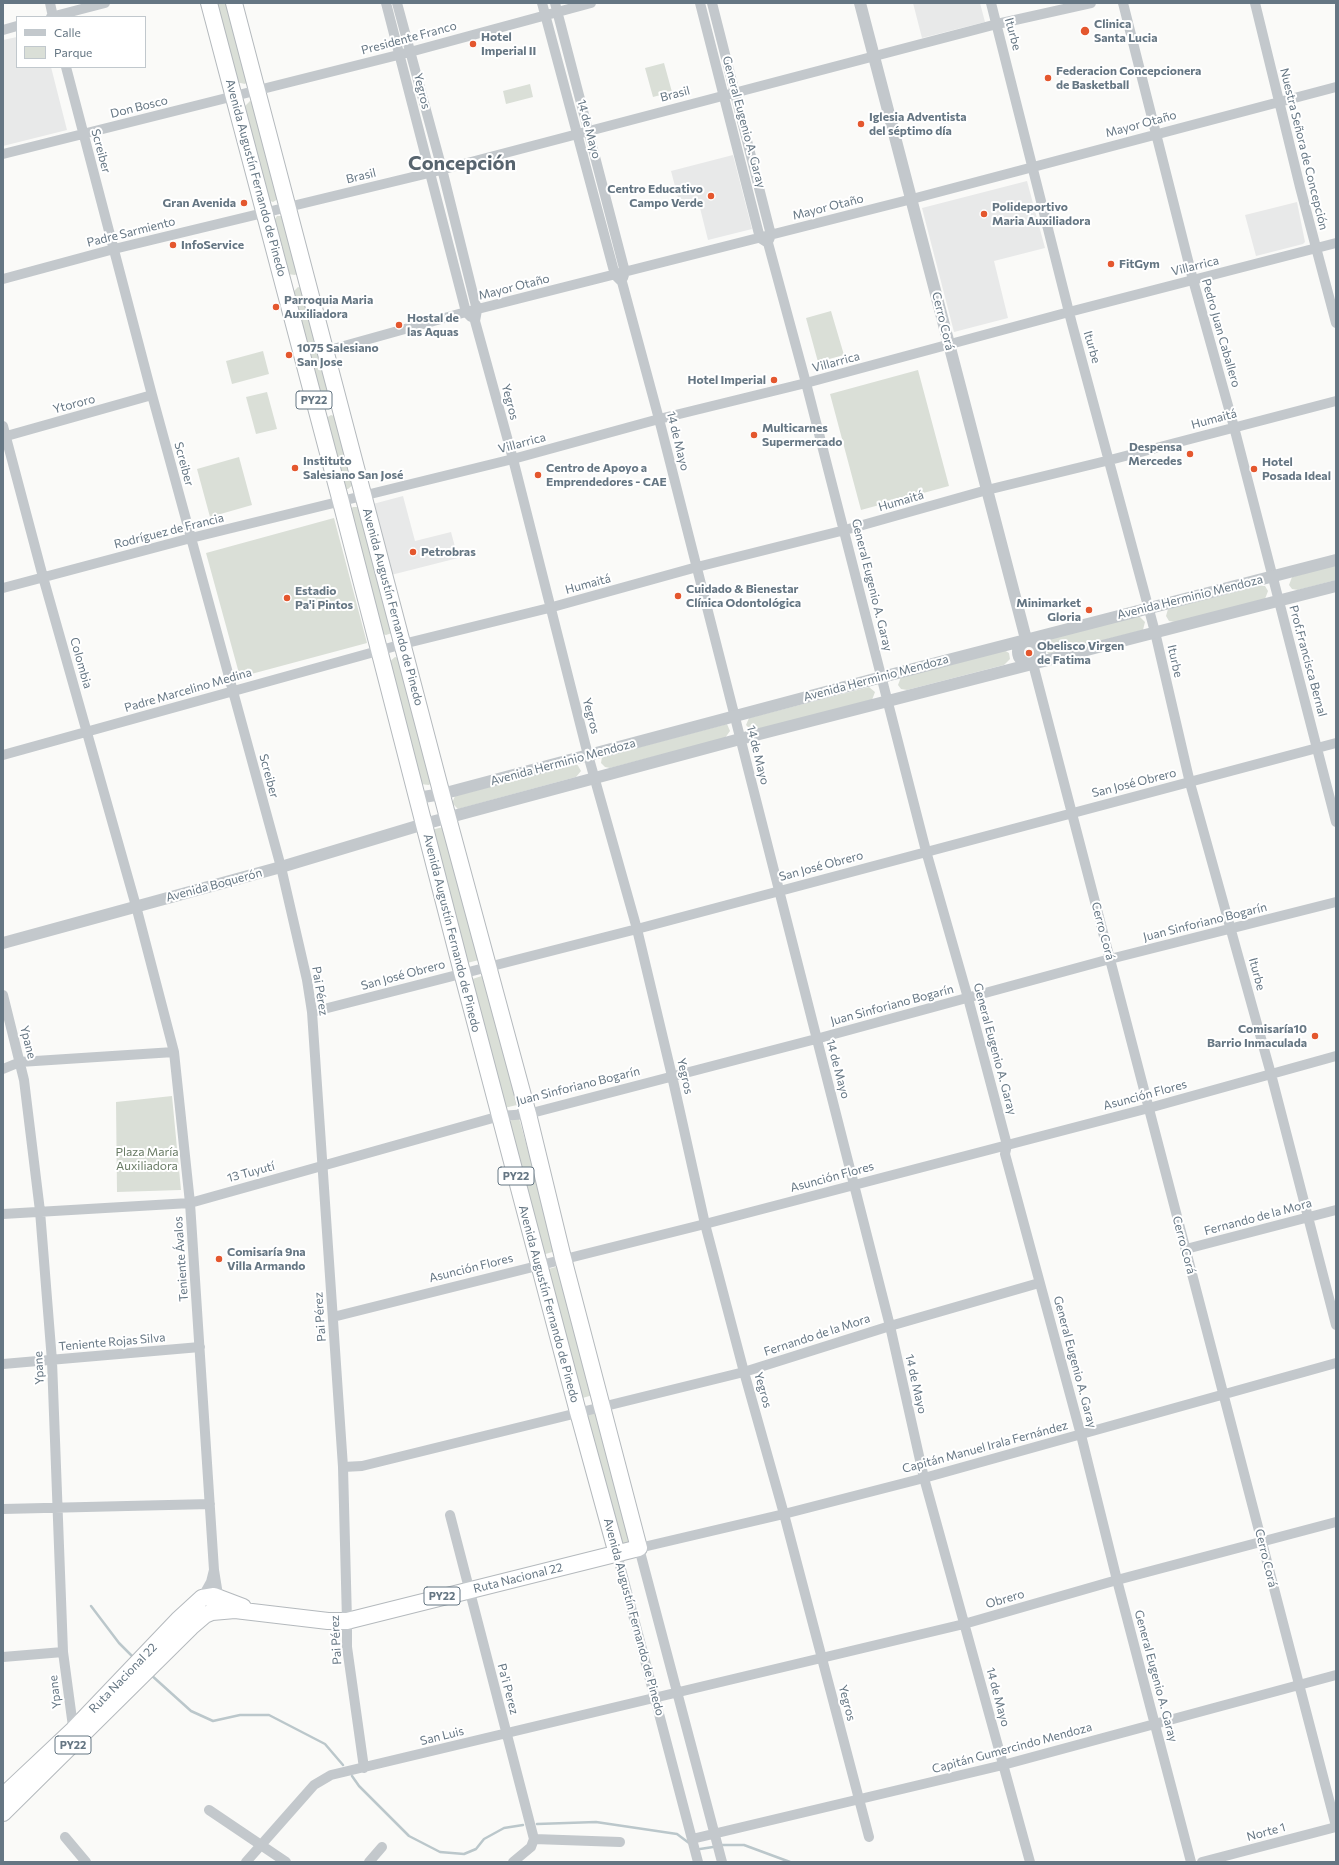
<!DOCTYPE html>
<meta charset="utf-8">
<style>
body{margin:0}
#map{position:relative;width:1339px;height:1865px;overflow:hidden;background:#fafaf8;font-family:Commissioner,sans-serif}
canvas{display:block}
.frame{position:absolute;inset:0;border:4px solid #657683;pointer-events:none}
.legend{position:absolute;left:16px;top:16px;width:130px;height:52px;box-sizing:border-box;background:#fff;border:1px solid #c1c8cd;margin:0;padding:5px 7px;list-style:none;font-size:12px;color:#657683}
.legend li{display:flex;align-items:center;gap:8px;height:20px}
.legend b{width:20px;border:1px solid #c1c8cd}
</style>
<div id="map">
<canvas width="1339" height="1865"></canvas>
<div class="frame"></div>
<ul class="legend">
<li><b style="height:5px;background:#c3c8cc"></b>Calle</li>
<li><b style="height:11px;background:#dadfd7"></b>Parque</li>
</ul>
</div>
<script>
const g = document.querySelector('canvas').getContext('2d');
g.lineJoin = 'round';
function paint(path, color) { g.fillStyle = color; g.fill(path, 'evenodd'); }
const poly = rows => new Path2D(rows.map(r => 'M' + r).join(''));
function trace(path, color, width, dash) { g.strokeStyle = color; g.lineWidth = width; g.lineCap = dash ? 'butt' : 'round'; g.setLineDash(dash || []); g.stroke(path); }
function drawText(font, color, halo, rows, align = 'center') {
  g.font = font + ' Commissioner,sans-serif'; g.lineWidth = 4; g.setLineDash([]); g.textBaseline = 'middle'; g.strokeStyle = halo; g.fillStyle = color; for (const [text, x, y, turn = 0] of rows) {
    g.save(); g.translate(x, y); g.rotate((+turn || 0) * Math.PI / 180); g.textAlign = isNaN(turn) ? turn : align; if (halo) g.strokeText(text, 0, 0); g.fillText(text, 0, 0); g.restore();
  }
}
const built = poly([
 [913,3,980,3,985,22,922,38],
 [17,37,17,67,51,67,67,130,3,146,3,40],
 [733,155,752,229,708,240,699,204,681,209,671,171],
 [1027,181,1045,248,994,261,1008,318,954,332,922,208],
 [1297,202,1305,242,1303,244,1256,256,1245,215],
 [403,496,415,541,451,532,458,558,391,575,373,504]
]);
const green = poly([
 [215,3,229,3,247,82,245,84,236,82],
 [664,63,672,92,653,97,645,68],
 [530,84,533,97,506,104,503,91],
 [250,101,253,102,278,199,273,202,267,200,243,108],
 [277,216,283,216,298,273,295,275,287,274,273,222],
 [298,287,301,288,331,403,326,405,323,405,292,293],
 [831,311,844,355,818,362,806,318],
 [263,351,269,374,232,384,226,361],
 [918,370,949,486,861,510,830,394],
 [267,392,277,429,256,434,246,397],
 [331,415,334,416,354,484,348,489,345,489,326,418],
 [239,457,252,505,210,517,197,469],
 [353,507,358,507,392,633,386,635,380,633,350,509],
 [334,518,367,643,240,677,206,553],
 [1336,565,1336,580,1298,590,1292,589,1289,585,1292,577],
 [1259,586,1265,586,1268,591,1265,599,1175,622,1169,621,1166,616,1168,609],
 [1139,616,1145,622,1143,630,1049,654,1043,648,1046,640],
 [1004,650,1009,653,1010,659,1004,665,907,690,901,689,898,685,901,677],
 [395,657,398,658,431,783,429,785,420,784,388,663],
 [869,687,875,692,872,700,752,731,746,725,749,718],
 [727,724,730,731,725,738,610,768,605,767,601,763,602,757],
 [577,764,581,771,576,777,458,809,452,803,455,796],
 [443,827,479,960,467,963,431,830],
 [482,976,517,1105,504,1108,469,980],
 [172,1096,181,1190,117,1192,116,1102],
 [519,1118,556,1251,542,1255,505,1122],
 [559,1266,593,1395,579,1399,545,1270],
 [595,1409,632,1541,616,1545,581,1413]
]);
const stream = poly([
 [91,1606,119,1643,134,1658],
 [150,1674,191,1711,213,1721,240,1715,269,1715,325,1744,343,1765],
 [352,1776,359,1786,409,1836,440,1852,464,1854,476,1849,484,1839,504,1828,523,1825],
 [537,1824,596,1822,677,1834,689,1843],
 [722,1845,744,1845,790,1862],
 [700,1849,713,1847]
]);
const minor = poly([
 [50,3,53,17],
 [386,3,466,312,471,317],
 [397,3,442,169,477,310,475,321,513,459,588,755,637,929,672,1076,705,1224,744,1372,784,1514,869,1837],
 [542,3,615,275,622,282,659,419,890,1326,924,1478,1030,1862],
 [555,3,625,272,623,278],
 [700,3,760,238,768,243,806,383,926,851,968,998,1007,1145,1005,1154,1081,1435,1117,1580,1191,1862],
 [712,3,771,235,769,240],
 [991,3,1072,324,1155,632,1190,783,1271,1074,1336,1325],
 [1123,3,1193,280,1234,427,1336,822],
 [1255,3,1300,187,1336,323],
 [51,17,105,3],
 [3,30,17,26],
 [66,67,152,395,281,867,307,980,312,1012,343,1467,347,1621,347,1647,364,1768],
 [3,154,410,52,591,3],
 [3,279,114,249,429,173,997,24,1091,3],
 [326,351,466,312,912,199,1336,87],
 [3,426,43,577,136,906,174,1052,190,1203,214,1570,219,1601],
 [3,437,152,395],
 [3,588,191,538,513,459,659,419,806,383,1069,312,1336,243],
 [1033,664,1336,1826],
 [3,755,403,644,549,608,697,567,845,530,987,490,1110,460,1336,401],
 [3,995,24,1080,40,1211,52,1361,63,1652,74,1734],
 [312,1012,637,929,1336,743],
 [3,1069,20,1062,174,1052],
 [3,1214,190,1203,500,1116,528,1114,816,1039,1110,959,1336,902],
 [1186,1249,1336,1210],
 [333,1317,705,1224,1149,1108,1336,1056],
 [3,1364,200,1347],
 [343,1467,362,1466,744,1372,890,1326,1039,1283],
 [3,1509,210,1504],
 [450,1515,534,1839,531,1847,513,1862],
 [617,1554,698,1862],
 [201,1600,211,1582,214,1570],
 [3,1657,63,1652],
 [209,1810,286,1862],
 [65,1837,86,1862],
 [534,1839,620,1842],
 [692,1839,1003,1765,1336,1675],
 [246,1862,314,1785,331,1775,964,1624,1117,1580,1336,1522],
 [369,1862,382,1847],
 [722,1862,639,1548,784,1514,924,1478,1336,1363],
 [1202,1862,1336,1827]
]);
const tertiary = poly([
 [860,3,1026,639],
 '1018 652a11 11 0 1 1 22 0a11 11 0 1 1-22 0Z',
 [417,798,442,794,882,677,1336,560],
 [3,943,281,867,424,824,740,739,1336,586]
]);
const trunk = poly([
 [209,3,341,502,462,972,578,1412,617,1554],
 [3,1796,73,1730,178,1620,202,1598,214,1596,243,1607],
 [3,1813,191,1627,205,1615,212,1612,235,1610,328,1621,347,1621,639,1548,563,1258,528,1114,448,818,234,3]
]);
const markers = [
 [1085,31,5,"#e4572e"],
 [473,44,4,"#e4572e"],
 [1048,78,4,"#e4572e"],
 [861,124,4,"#e4572e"],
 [711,196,4,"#e4572e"],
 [244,203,4,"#e4572e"],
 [984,214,4,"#e4572e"],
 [173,245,4,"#e4572e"],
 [1111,264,4,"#e4572e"],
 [276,307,4,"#e4572e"],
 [399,325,4,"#e4572e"],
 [289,355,4,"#e4572e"],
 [774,380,4,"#e4572e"],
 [754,435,4,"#e4572e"],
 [1190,454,4,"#e4572e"],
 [295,468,4,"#e4572e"],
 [1254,469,4,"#e4572e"],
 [538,475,4,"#e4572e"],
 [413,552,4,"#e4572e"],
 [678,596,4,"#e4572e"],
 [287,598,4,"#e4572e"],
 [1089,610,4,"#e4572e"],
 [1029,653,4,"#e4572e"],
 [1315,1036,4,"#e4572e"],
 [219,1259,4,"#e4572e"]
];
const shields = [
 [314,400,36],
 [516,1176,36],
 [442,1596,36],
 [73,1745,36]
];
const shieldNames = [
 ["PY22",314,400],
 ["PY22",516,1176],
 ["PY22",442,1596],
 ["PY22",73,1745]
];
const poiNames = [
 ["Clinica",1094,24],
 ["Santa Lucia",1094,38],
 ["Hotel",481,37],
 ["Imperial II",481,51],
 ["Federacion Concepcionera",1056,71],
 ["de Basketball",1056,85],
 ["Iglesia Adventista",869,117],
 ["del séptimo día",869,131],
 ["Centro Educativo",703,189,"right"],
 ["Campo Verde",703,203,"right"],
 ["Gran Avenida",236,203,"right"],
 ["Polideportivo",992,207],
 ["Maria Auxiliadora",992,221],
 ["InfoService",181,245],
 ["FitGym",1119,264],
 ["Parroquia Maria",284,300],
 ["Auxiliadora",284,314],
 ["Hostal de",407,318],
 ["las Aquas",407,332],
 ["1075 Salesiano",297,348],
 ["San Jose",297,362],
 ["Hotel Imperial",766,380,"right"],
 ["Multicarnes",762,428],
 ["Supermercado",762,442],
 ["Despensa",1182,447,"right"],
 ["Mercedes",1182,461,"right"],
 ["Instituto",303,461],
 ["Salesiano San José",303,475],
 ["Hotel",1262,462],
 ["Posada Ideal",1262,476],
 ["Centro de Apoyo a",546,468],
 ["Emprendedores - CAE",546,482],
 ["Petrobras",421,552],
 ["Cuidado & Bienestar",686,589],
 ["Clínica Odontológica",686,603],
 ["Estadio",295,591],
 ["Pa'i Pintos",295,605],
 ["Minimarket",1081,603,"right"],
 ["Gloria",1081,617,"right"],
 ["Obelisco Virgen",1037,646],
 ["de Fatima",1037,660],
 ["Comisaría10",1307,1029,"right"],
 ["Barrio Inmaculada",1307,1043,"right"],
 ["Comisaría 9na",227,1252],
 ["Villa Armando",227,1266]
];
const streetNames = [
 ["Iturbe",1013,34,75],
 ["Presidente Franco",409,38,-15],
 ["Yegros",422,91,76],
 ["Brasil",675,94,-15],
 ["Don Bosco",139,107,-14],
 ["General Eugenio A. Garay",744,122,75],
 ["Mayor Otaño",1141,124,-15],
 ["14 de Mayo",589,129,75],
 ["Nuestra Señora de Concepción",1304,149,76],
 ["Screiber",101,151,75],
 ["Brasil",361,176,-14],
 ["Avenida Augustín Fernando de Pinedo",256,178,75],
 ["Mayor Otaño",828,207,-14],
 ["Padre Sarmiento",131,232,-14],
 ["Villarrica",1195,266,-14],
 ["Mayor Otaño",514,287,-14],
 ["Cerro Corá",943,321,76],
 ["Pedro Juan Caballero",1221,333,74],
 ["Iturbe",1092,347,74],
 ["Villarrica",836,362,-15],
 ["Yegros",510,402,75],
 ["Ytororo",74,404,-15],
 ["Humaitá",1214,419,-15],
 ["14 de Mayo",678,441,76],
 ["Villarrica",522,443,-15],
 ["Screiber",184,464,75],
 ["Humaitá",901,501,-16],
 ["Rodríguez de Francia",169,531,-14],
 ["Humaitá",588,584,-15],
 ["General Eugenio A. Garay",872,585,76],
 ["Avenida Herminio Mendoza",1190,597,-14],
 ["Avenida Augustín Fernando de Pinedo",393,607,75],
 ["Iturbe",1175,661,77],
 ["Prof.Francisca Bernal",1308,661,75],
 ["Colombia",81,663,74],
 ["Avenida Herminio Mendoza",876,678,-15],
 ["Padre Marcelino Medina",188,690,-16],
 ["Yegros",591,716,75],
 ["14 de Mayo",758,755,76],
 ["Avenida Herminio Mendoza",563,762,-15],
 ["Screiber",269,776,75],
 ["San José Obrero",1134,783,-14],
 ["San José Obrero",821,866,-15],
 ["Avenida Boquerón",214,885,-15],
 ["Juan Sinforiano Bogarín",1205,922,-14],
 ["Cerro Corá",1103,931,75],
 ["Avenida Augustín Fernando de Pinedo",452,933,76],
 ["Iturbe",1257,974,75],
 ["San José Obrero",403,975,-15],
 ["Pai Pérez",320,991,81],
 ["Juan Sinforiano Bogarín",892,1005,-15],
 ["Ypane",28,1042,76],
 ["General Eugenio A. Garay",995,1049,75],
 ["14 de Mayo",838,1069,75],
 ["Yegros",685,1076,77],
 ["Juan Sinforiano Bogarín",578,1086,-14],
 ["Asunción Flores",1145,1095,-15],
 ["13 Tuyutí",251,1172,-15],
 ["Asunción Flores",832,1177,-15],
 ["Fernando de la Mora",1258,1217,-15],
 ["Cerro Corá",1184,1245,75],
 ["Teniente Ávalos",181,1259,-94],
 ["Asunción Flores",471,1268,-14],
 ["Avenida Augustín Fernando de Pinedo",549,1304,75],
 ["Pai Pérez",320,1317,-94],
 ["Fernando de la Mora",817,1335,-18],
 ["Teniente Rojas Silva",112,1342,-5],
 ["General Eugenio A. Garay",1075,1362,75],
 ["Ypane",39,1368,-93],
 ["14 de Mayo",916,1384,77],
 ["Yegros",763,1390,74],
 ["Capitán Manuel Irala Fernández",985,1447,-15],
 ["Cerro Corá",1266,1558,76],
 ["Ruta Nacional 22",518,1578,-14],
 ["Obrero",1005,1599,-16],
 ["Avenida Augustín Fernando de Pinedo",634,1617,75],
 ["Pai Pérez",336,1640,-93],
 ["General Eugenio A. Garay",1156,1676,75],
 ["Ruta Nacional 22",123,1678,-46],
 ["Pa'i Perez",508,1689,75],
 ["Ypane",55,1692,-97],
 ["14 de Mayo",998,1697,75],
 ["Yegros",847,1703,75],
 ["San Luis",442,1736,-14],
 ["Capitán Gumercindo Mendoza",1012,1748,-15],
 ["Norte 1",1266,1832,-15]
];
const parkNames = [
 ["Plaza María",147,1152],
 ["Auxiliadora",147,1166]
];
const townNames = [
 ["Concepción",462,163]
];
paint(built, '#e8e9e9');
paint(green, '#dadfd7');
trace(stream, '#bbc7cb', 2.5);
trace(trunk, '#b4b9bd', 18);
trace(minor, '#c3c8cc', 10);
trace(tertiary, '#c3c8cc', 12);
trace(trunk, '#fff', 16);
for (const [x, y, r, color] of markers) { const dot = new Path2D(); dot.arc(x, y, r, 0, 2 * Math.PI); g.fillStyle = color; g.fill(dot); trace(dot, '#fff', 1.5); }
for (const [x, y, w] of shields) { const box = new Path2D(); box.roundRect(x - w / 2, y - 9, w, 18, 3); g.fillStyle = '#fff'; g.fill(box); trace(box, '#657683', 1); }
drawText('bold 11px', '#657683', null, shieldNames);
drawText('bold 12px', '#657683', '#fff', poiNames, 'left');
drawText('12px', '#657683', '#fff', streetNames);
drawText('12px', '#687a64', '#fff', parkNames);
drawText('bold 20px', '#57646e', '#fff', townNames);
</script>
